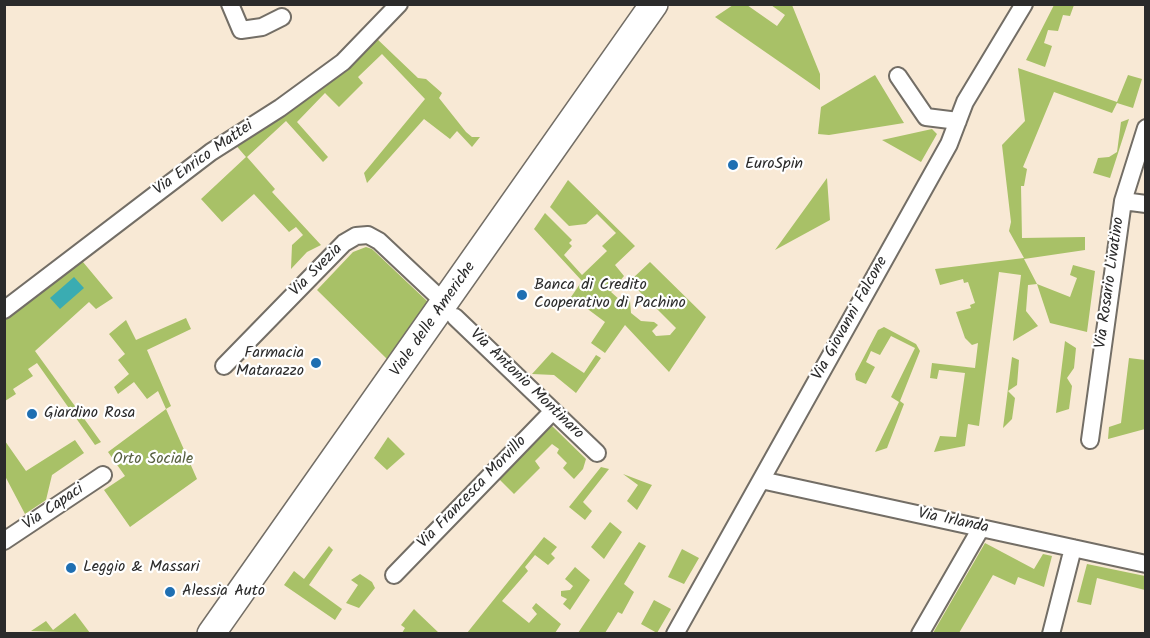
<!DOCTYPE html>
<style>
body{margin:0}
#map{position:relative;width:1150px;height:638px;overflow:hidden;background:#f8e9d5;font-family:Kalam,sans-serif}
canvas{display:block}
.frame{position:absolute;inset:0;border:6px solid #2b2b2b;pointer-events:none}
</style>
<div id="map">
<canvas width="1150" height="638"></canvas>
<div class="frame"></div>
</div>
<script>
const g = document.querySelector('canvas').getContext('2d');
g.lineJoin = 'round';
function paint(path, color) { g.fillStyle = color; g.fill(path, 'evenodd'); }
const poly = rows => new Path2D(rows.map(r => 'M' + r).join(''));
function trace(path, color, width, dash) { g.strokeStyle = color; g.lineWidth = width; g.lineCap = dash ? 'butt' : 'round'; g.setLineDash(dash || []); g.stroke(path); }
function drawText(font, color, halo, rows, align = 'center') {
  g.font = font + ' Kalam,sans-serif'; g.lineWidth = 4.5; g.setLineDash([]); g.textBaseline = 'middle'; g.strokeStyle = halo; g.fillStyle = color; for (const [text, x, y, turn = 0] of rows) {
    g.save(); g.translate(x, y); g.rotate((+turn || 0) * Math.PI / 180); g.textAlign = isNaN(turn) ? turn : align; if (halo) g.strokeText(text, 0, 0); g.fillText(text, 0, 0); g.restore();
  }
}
const green = poly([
 [733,5,747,5,777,26,785,15,771,5,792,5,820,74,820,90,715,17],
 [1054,5,1074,5,1070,16,1063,15,1058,31,1048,30,1044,43,1052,46,1045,67,1026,60],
 [374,36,418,78,426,79,442,93,439,98,466,132,472,137,480,137,472,147,457,131,450,139,424,119,367,183,364,173,425,99,382,54,358,77,363,83,339,107,325,93,297,122,328,157,323,162,286,121,247,157,275,189,272,192,321,245,307,252,291,269,292,245,303,235,296,227,289,232,254,194,222,222,201,199,246,157,233,142],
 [1018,68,1117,102,1128,75,1142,79,1133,108,1117,103,1112,113,1054,92,1023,167,1027,169,1024,186,1021,186,1022,238,1085,237,1085,250,1024,259,1037,284,1070,297,1077,278,1070,275,1073,265,1095,271,1087,332,1050,323,1037,284,1028,285,1026,311,1038,326,1013,341,1021,275,999,272,979,426,968,424,965,446,934,452,940,436,956,437,965,373,939,370,937,379,930,378,932,363,975,368,978,343,972,345,965,338,956,312,971,308,970,305,975,303,968,282,964,283,963,279,940,285,935,269,1024,258,1009,231,1011,222,1002,145,1025,121],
 [875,75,904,123,829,135,818,134,821,107],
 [1129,119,1110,178,1093,173,1098,158,1109,157,1117,152,1121,122],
 [932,129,937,134,921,162,882,140],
 [827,178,830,220,775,250],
 [568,180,635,246,615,265,624,276,611,292,621,301,630,301,631,313,641,321,654,322,658,325,652,331,656,336,670,335,676,328,638,290,632,279,650,262,706,317,669,372,625,325,605,353,591,343,605,322,577,301,572,303,569,300,582,281,534,229,545,213,572,240,569,243,572,246,564,255,582,275,607,251,602,246,616,233,597,214,586,224,569,226,550,207],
 [366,247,372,249,428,302,387,359,317,290,353,252],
 [78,256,113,298,96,309,89,302,35,351,101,442,95,445,37,363,28,369,33,376,13,389,16,394,5,401,5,314],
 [186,318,191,329,147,350,171,406,166,409,197,479,130,527,104,490,125,476,108,452,166,409,158,391,147,399,134,382,118,394,114,387,129,374,118,360,125,354,109,334,126,320,136,340],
 [884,327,916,344,920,351,900,401,904,404,887,448,875,452,899,402,891,397,915,348,891,336,880,355,871,351,866,362,875,367,866,384,856,380,855,374,878,330],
 [1065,341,1076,348,1074,368,1067,378,1072,386,1069,409,1056,413],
 [552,352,584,373,596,355,601,358,576,393,554,375,532,374],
 [1012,357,1019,360,1017,385,1008,391,1015,398,1012,419,1003,428],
 [1129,358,1145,360,1145,429,1108,439,1109,427,1121,423],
 [550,424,586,459,583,469,574,479,563,468,567,463,557,453,559,449,552,444,535,461,540,468,514,494,498,478],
 [388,437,405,454,387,470,374,458],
 [75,440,84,453,52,475,46,500,25,514,5,476,5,441,26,471],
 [601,467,609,469,583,502,592,511,585,520,569,507],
 [623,474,652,485,637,510,627,501,638,485],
 [610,522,622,532,604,559,591,547],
 [544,537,557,547,551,554,555,558,548,565,535,555,525,567,528,571,502,601,529,623,537,614,532,608,536,603,561,624,555,633,467,633],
 [639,542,646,546,624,584,634,592,622,614,618,612,605,633,578,633],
 [985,543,1034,569,1043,554,1052,556,1044,587,1018,577,1015,585,993,575,959,633,933,633],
 [329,546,333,550,309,585,342,609,335,620,284,585,294,571,304,579],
 [682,549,699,558,684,584,668,577],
 [1087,564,1145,576,1145,590,1097,578,1091,605,1077,602],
 [575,567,590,580,570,610,563,604,567,599,561,596,561,591,570,590,573,586,565,579],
 [360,574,372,582,375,588,359,608,346,603,358,585,351,580],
 [654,600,671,609,657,633,641,624],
 [414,609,418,613,439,633,402,633,405,628,401,625],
 [75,613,90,633,31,631,46,621,53,630]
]);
const water = poly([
 [74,277,84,288,60,309,50,298]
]);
const minor = poly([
 [230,4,241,30,262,27,282,17],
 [898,76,926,117,958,121],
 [1123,201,1146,204],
 [4,310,211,152,280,108,343,62,399,4],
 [455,317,597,453],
 [224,366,344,243,356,236,368,235,379,241,446,304],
 [1090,440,1123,201,1146,128],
 [761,480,1146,564],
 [4,541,103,475],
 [394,575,553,411],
 [675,634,949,144,965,102,1024,4],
 [920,634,981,528],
 [1051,634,1073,548]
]);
const primary = poly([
 [211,634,654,4]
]);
const markers = [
 [733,165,6,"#1f6fb2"],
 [522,295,6,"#1f6fb2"],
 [316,363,6,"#1f6fb2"],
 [32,414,6,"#1f6fb2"],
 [71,568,6,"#1f6fb2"],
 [170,592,6,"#1f6fb2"]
];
const streetNames = [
 ["Via Enrico Mattei",204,159,-35],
 ["Via Svezia",317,271,-45],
 ["Via Rosario Livatino",1111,283,-82],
 ["Via Giovanni Falcone",851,319,-61],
 ["Viale delle Americhe",434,320,-55],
 ["Via Antonio Montinaro",526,385,44],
 ["Via Francesca Morvillo",473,493,-46],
 ["Via Capaci",54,508,-34],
 ["Via Irlanda",953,522,12]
];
const poiNames = [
 ["EuroSpin",745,165],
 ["Banca di Credito",534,286],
 ["Cooperativo di Pachino",534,304],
 ["Farmacia",304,354,"right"],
 ["Matarazzo",304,372,"right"],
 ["Giardino Rosa",44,414],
 ["Leggio & Massari",83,568],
 ["Alessia Auto",182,592]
];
const parkNames = [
 ["Orto Sociale",153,460]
];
paint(green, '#a8c167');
paint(water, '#3aacb2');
trace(minor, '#736e66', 20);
trace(primary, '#736e66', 30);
trace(minor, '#fff', 16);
trace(primary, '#fff', 27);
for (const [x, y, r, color] of markers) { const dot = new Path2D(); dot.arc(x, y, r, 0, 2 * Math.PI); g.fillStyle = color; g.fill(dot); trace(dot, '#fff', 2); }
drawText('16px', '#2b2b2b', '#fff', streetNames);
drawText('16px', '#2b2b2b', '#fff', poiNames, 'left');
drawText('16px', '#576040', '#fff', parkNames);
</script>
